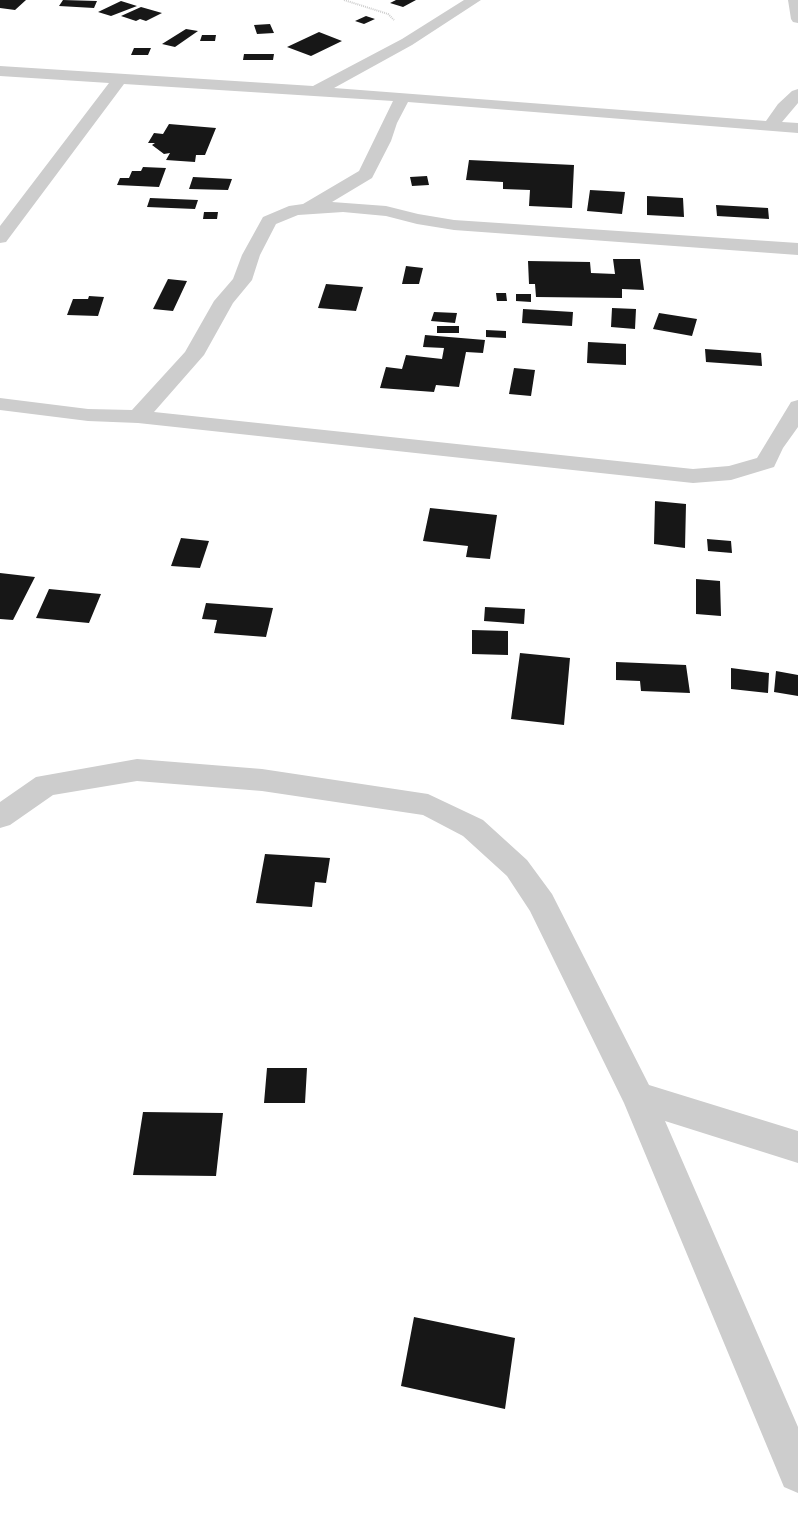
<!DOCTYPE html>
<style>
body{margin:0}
canvas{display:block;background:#fff}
</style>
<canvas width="798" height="1538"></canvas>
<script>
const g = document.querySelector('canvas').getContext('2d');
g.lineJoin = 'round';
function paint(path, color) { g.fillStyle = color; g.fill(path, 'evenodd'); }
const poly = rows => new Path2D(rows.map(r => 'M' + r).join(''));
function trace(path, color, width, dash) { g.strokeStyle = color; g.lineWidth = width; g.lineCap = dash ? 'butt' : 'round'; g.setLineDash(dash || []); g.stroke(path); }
const building = poly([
 [0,0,26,0,15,10,0,8],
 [63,0,97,1,94,8,59,6],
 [396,0,416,0,403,7,390,3],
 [121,1,137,6,111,16,98,12],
 [141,7,162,13,146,21,140,19,136,21,121,16],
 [366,16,375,19,364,24,355,21],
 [270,24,274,33,257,34,254,25],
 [186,29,198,31,175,47,162,44],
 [319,32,342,41,311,56,287,47],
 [202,35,216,35,215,41,200,41],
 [134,48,151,48,148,55,131,55],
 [244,54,274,54,273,60,243,60],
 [169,124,216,128,205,155,196,155,195,162,166,160,170,153,164,154,152,145,155,143,148,143,154,133,163,134],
 [469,160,574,165,572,208,529,206,530,190,503,189,503,182,466,180],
 [143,167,166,168,159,187,117,185,120,178,129,178,132,171,141,171],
 [427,176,429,185,412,186,410,177],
 [193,177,232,179,228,190,189,189],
 [590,190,625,192,622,214,587,211],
 [647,196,683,198,684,217,647,215],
 [150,198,198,200,195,209,147,207],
 [716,205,768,208,769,219,717,216],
 [204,212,218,212,217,219,203,219],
 [613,259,640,259,644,290,622,289,622,298,536,297,535,284,529,284,528,261,590,262,591,273,615,274],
 [406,266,423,268,419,284,402,284],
 [168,279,187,281,173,311,153,309],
 [326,284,363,287,356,311,318,308],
 [496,293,506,293,507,301,497,301],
 [516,294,531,294,531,302,516,301],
 [89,296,104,297,98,316,67,315,73,299,88,299],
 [612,308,636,309,635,329,611,327],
 [523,309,573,312,572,326,522,323],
 [434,312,457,313,455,323,431,321],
 [659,313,697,319,692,336,653,329],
 [437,326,459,326,459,333,437,333],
 [486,330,506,331,506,338,486,337],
 [425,335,485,340,483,353,466,352,459,387,436,385,434,392,380,388,386,367,402,369,406,355,442,359,444,348,423,347],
 [588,342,626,344,626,365,587,363],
 [705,349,761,353,762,366,706,362],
 [514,368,535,370,531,396,509,394],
 [655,501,686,504,685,548,654,544],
 [430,508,497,515,490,559,466,557,468,546,423,541],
 [181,538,209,541,200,568,171,566],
 [707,539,731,541,732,553,708,551],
 [0,573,35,577,13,620,0,619],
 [696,579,720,581,721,616,696,614],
 [49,589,101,594,89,623,36,618],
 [206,603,273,608,266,637,214,633,217,620,202,619],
 [485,607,525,609,524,624,484,621],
 [472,630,508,631,508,655,472,654],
 [520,653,570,658,564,725,511,719],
 [616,662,686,665,690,693,641,691,640,681,616,680],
 [731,668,769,673,768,693,731,689],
 [776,671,798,675,798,696,774,692],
 [265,854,330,858,326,883,315,882,312,907,256,903],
 [267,1068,307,1068,305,1103,264,1103],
 [143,1112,223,1113,216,1176,133,1175],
 [414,1317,515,1338,505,1409,401,1386]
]);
const path = poly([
 [344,0,388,14,394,20]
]);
const minor = poly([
 [464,0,481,0,412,45,334,88,766,121,778,104,792,91,798,89,798,103,782,122,798,123,798,133,408,102,397,123,391,141,372,178,332,202,386,206,418,214,454,220,798,243,798,255,454,230,417,224,386,216,343,212,298,215,276,224,260,255,252,280,233,303,204,355,154,412,693,469,729,466,757,458,791,402,798,400,798,427,783,448,774,467,731,480,693,483,138,423,88,421,0,410,0,398,88,409,132,410,185,352,214,301,233,279,242,255,263,217,289,206,303,204,359,171,393,101,124,84,6,242,0,243,0,226,109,83,0,76,0,66,313,86,402,39,464,0],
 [788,0,798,0,798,23,793,22,791,19,788,0],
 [137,759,262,769,428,794,483,820,527,860,552,894,649,1085,798,1131,798,1163,665,1121,798,1427,798,1493,784,1487,624,1103,530,911,507,876,463,836,423,815,262,791,137,781,53,795,10,825,0,828,0,802,36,777,137,759]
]);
paint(building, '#171717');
trace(path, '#cdcdcd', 2, [1, 1]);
paint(minor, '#cdcdcd');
</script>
